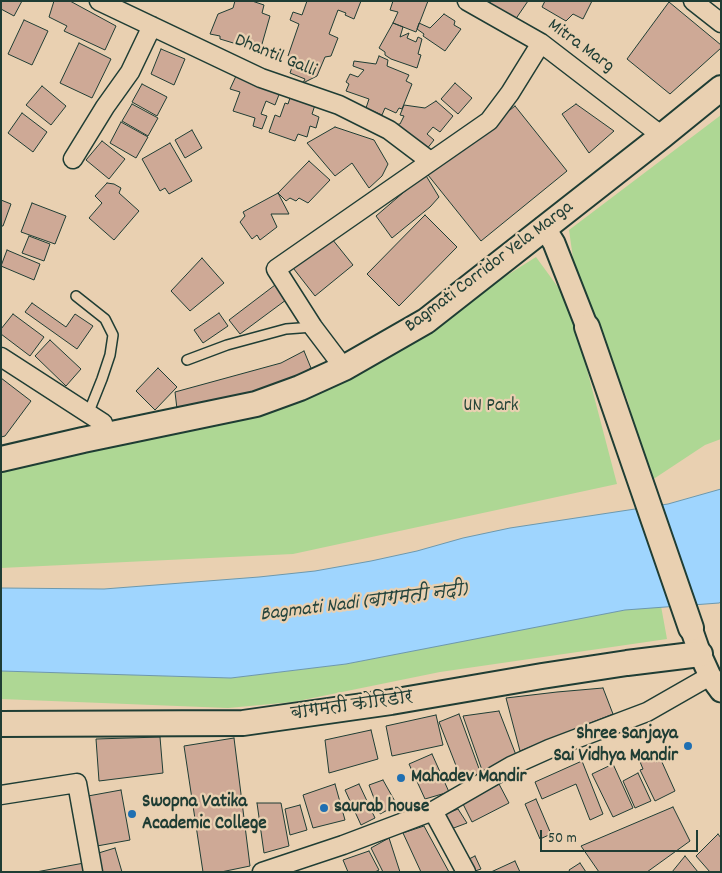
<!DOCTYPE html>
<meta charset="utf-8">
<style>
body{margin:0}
#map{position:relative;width:722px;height:873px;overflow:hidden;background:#e9d0b1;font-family:Dekko,sans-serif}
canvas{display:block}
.frame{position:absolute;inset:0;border:2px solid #1f3d34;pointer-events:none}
.scale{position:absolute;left:540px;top:830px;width:158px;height:22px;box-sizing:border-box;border:2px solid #1f3d34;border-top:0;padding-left:6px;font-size:15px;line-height:18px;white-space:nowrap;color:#1f3d34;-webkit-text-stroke:4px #e9d0b1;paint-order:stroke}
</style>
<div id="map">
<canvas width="722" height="873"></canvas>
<div class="frame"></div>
<div class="scale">50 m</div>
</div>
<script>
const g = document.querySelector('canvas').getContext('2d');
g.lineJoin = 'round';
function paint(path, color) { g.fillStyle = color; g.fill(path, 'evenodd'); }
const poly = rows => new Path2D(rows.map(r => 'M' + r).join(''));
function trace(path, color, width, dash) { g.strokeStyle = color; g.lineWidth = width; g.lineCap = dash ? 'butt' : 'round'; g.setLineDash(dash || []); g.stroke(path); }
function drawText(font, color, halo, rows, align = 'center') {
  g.font = font + ' Dekko,"Playpen Sans Deva",sans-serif'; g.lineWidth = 4.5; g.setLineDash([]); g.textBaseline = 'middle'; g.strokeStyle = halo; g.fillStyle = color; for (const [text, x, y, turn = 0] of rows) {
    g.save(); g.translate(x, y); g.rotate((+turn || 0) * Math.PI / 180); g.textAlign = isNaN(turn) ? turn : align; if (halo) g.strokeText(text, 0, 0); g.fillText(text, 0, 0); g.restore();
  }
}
const green = poly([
 [721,115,721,439,705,445,649,482,628,401,575,272,569,230],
 [536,257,574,309,585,362,617,484,293,554,1,568,1,467,329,388],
 [661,606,667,639,440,672,293,702,228,708,1,699,1,671,231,678,346,664,559,622,625,610]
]);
const water = poly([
 [721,489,721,602,719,603,625,610,346,664,231,678,1,671,1,588,104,589,259,577,315,571,371,561,417,551,463,538,510,528,668,504,721,489]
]);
const building = poly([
 [1,1,22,1,14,16,1,9,1,1],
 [54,1,70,1,116,26,105,50,64,31,67,26,49,17,54,1],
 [235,1,252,1,264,5,262,13,270,16,260,51,220,39,220,36,210,34,218,14,233,8,235,1],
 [307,1,361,1,354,19,345,15,346,13,338,10,329,34,338,38,331,56,325,57,317,76,303,83,305,79,290,73,295,59,288,56,299,24,290,20,293,12,302,15,307,1],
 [393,1,428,1,416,32,393,23,398,12,390,10,393,1],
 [491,1,528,1,515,20,489,4,491,1],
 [545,1,592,1,583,19,573,14,566,21,542,7,545,1],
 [669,2,721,45,721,48,670,94,627,59,669,2],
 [444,14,455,21,454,25,461,29,445,51,423,36,424,34,417,29,419,23,430,28,444,14],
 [24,20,48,31,32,65,8,54,24,20],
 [393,23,403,27,400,37,409,33,407,38,416,42,418,37,422,39,418,54,421,55,417,68,391,59,385,55,385,52,379,48,393,23],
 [79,43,111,59,92,98,60,83,79,43],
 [161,49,185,59,174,85,151,74,161,49],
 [379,56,388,60,387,66,409,75,406,81,412,84,402,109,399,108,396,113,385,108,382,115,366,108,369,99,346,91,349,84,346,82,350,74,358,77,364,70,353,66,354,61,376,64,379,56],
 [236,76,280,92,275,105,266,101,261,114,267,116,262,129,253,126,255,118,233,111,240,92,230,89,236,76],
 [455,83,472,98,458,114,441,99,455,83],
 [142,84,167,97,157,116,132,102,142,84],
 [42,86,66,106,51,125,26,105,42,86],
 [292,92,315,105,312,114,319,117,316,128,310,126,307,137,298,134,295,141,269,132,275,115,280,117,285,103,288,104,292,92],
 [436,101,453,116,440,132,433,127,427,134,434,140,426,150,392,125,400,124,404,116,400,115,404,105,425,108,436,101],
 [132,104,158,118,148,136,122,121,132,104],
 [576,104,614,131,589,153,562,114,576,104],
 [515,106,567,171,481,241,428,175,515,106],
 [22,113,47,132,33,152,8,133,22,113],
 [121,122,148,137,136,158,110,143,121,122],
 [335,127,374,140,388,164,382,176,369,188,352,163,335,176,307,143,335,127],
 [192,130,202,148,185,158,175,140,192,130],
 [102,141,125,159,109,179,86,160,102,141],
 [170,143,192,181,169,194,165,188,160,191,142,159,170,143],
 [309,161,330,180,308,203,299,198,296,201,290,198,286,201,278,193,309,161],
 [425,174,439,197,430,207,392,238,376,216,425,174],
 [107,183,114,184,121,188,119,193,139,211,114,240,89,218,102,203,95,196,107,183],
 [278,193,289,214,271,214,277,227,260,240,257,235,252,239,240,222,245,216,243,212,278,193],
 [1,200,11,204,3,226,1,226,1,200],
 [32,203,66,216,55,244,21,232,32,203],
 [425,215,457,247,399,306,367,274,425,215],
 [328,234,353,265,315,296,290,264,328,234],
 [29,236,50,244,44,261,22,253,29,236],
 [7,250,40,264,34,280,1,266,7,250],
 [202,258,224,283,190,311,171,291,202,258],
 [279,282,290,297,240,334,229,320,279,282],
 [32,303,66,327,75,314,93,326,77,349,25,312,32,303],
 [219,313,228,326,203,343,194,330,219,313],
 [13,314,44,337,30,356,1,334,1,329,13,314],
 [50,340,81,369,66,386,35,356,50,340],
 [304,351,311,368,287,383,250,394,177,409,175,392,281,363,304,351],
 [158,368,177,387,155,410,136,391,158,368],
 [1,378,31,401,5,436,1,437,1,378],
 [603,688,613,714,520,751,506,698,557,692,603,688],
 [499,711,516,755,483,773,463,716,499,711],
 [459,714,481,774,462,781,439,722,459,714],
 [436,715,443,745,392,756,386,726,436,715],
 [371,730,378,759,329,773,325,740,371,730],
 [160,737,163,773,99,781,96,739,160,737],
 [234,738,250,866,221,872,203,872,184,746,234,738],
 [651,751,656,762,661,760,675,791,655,801,640,770,643,769,638,757,651,751],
 [432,754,449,792,425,799,409,764,432,754],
 [582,761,603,814,590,820,576,784,542,799,535,782,582,761],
 [613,764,633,808,613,817,592,774,613,764],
 [638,773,651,801,635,808,623,781,638,773],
 [383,780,397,805,380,814,369,785,383,780],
 [335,784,345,820,313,828,303,795,335,784],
 [359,784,375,818,361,825,345,790,359,784],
 [499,784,509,803,472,822,463,804,499,784],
 [121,790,130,840,97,846,88,796,121,790],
 [536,799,551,834,540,839,525,804,536,799],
 [257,803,281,803,289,846,264,853,257,803],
 [300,805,307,830,290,835,285,809,300,805],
 [673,807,690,841,647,872,599,872,581,846,673,807],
 [458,809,467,823,451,829,446,814,458,809],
 [424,826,449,872,421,872,403,833,424,826],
 [718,834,721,838,721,872,710,872,696,856,718,834],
 [389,838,400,872,383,872,371,848,389,838],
 [115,848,122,872,97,872,92,855,115,848],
 [369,851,379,870,375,872,348,872,343,860,369,851],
 [475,856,481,869,475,871,469,859,475,856],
 [685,856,698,872,672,872,685,856],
 [515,861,520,872,491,872,515,861],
 [84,863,86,872,36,872,84,863],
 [580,863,586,872,570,872,569,870,580,863]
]);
const service = poly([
 [76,296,105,319,113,335,110,355,102,379,88,414],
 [187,360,227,345,286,329,313,327]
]);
const minor = poly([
 [99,1,261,78,339,105,389,130,430,161],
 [467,1,541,43,662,136],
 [693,1,721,23],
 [73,159,105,107,130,72,152,26],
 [1,357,103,423],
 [344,368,313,327,276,269,489,121,510,93,541,43],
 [1,795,77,783,93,872],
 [433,811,466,872],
 [262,872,343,845,433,811,511,766,549,749,647,712,710,676]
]);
const tertiary = poly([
 [544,227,554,243,587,327],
 [691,628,700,654,710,676,721,691]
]);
const secondary = poly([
 [587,327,691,628],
 [1,459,83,440,256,404,300,388,344,368,426,321,662,136,721,88],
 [1,724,243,723,391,702,542,676,627,663,700,654]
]);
const markers = [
 [688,746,5,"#1f6fb2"],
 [401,778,5,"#1f6fb2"],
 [324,808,5,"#1f6fb2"],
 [132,814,5,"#1f6fb2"]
];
const streetNames = [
 ["Mitra Marg",580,47,36],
 ["Dhantil Galli",275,57,22],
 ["Bagmati Corridor Yela Marga",490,268,-37],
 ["बागमती कोरिडोर",352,707,-8]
];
const parkNames = [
 ["UN Park",491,407]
];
const poiNames = [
 ["Shree Sanjaya",678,735,"right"],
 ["Sai Vidhya Mandir",678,757,"right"],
 ["Mahadev Mandir",411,778],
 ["Swopna Vatika",142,803],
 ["Academic College",142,825],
 ["saurab house",334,808]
];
const waterNames = [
 ["Bagmati Nadi (बागमती नदी)",364,604,-7]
];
paint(green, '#aed794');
paint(water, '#9fd5fe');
trace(water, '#6c98ad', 1);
paint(building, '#cea996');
trace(building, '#1f3d34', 1);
trace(service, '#1f3d34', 12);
trace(minor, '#1f3d34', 21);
trace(tertiary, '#1f3d34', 25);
trace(secondary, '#1f3d34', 28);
trace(service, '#e9d0b1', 9);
trace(minor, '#e9d0b1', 18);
trace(tertiary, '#e9d0b1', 21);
trace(secondary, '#e9d0b1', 24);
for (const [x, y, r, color] of markers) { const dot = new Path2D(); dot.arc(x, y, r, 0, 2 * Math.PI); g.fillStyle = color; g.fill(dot); trace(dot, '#e9d0b1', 2); }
drawText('19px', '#1f3d34', '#e9d0b1', streetNames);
drawText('19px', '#264539', '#e9d0b1', parkNames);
drawText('bold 19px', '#1f3d34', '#e9d0b1', poiNames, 'left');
drawText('italic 20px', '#25453e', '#e9d0b1', waterNames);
</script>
